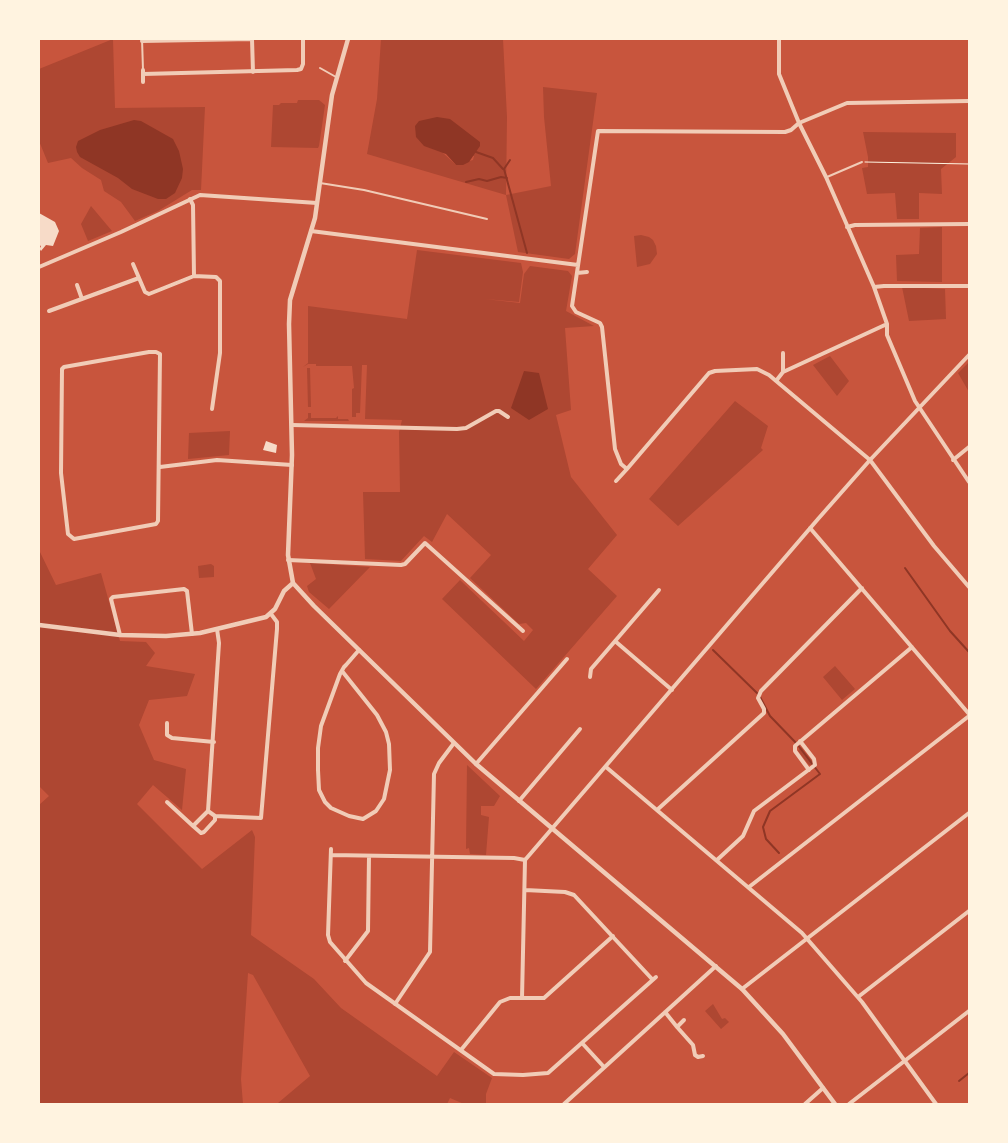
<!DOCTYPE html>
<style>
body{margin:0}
#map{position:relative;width:1008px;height:1143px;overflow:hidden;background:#c8553d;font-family:Inter,sans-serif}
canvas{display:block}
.frame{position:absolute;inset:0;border:40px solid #fff3e0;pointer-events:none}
</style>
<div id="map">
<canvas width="1008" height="1143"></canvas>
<div class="frame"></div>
</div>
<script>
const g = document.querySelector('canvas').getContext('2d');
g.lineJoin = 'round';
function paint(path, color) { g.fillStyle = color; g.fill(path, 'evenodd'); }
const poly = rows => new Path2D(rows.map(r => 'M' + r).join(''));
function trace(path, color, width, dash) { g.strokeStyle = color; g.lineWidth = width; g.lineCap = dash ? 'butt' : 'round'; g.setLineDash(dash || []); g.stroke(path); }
const green = poly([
 [113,39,115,108,205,107,201,190,192,190,158,211,135,221,121,202,104,191,101,180,82,168,71,158,48,163,39,141,39,69],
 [381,39,503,39,507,117,506,195,551,186,544,117,543,87,597,93,575,254,569,259,518,252,506,195,367,154,377,99],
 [443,153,474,156,473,160,456,165],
 [298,100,319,100,325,105,319,146,318,148,271,147,273,105,279,105,281,103,297,103],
 [863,132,956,133,956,157,941,169,942,194,919,193,919,219,897,219,895,193,867,194,862,168,868,167,868,157],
 [91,206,112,231,88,241,81,224],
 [942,227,942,282,897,281,896,255,919,254,920,228],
 [641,235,649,237,653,240,656,246,657,254,650,264,637,267,634,236],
 [417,250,521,263,523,272,519,302,485,299,520,303,524,274,530,266,568,271,572,276,566,311,594,326,565,328,571,410,556,415,571,477,617,535,588,569,617,596,536,689,442,599,460,580,524,641,533,630,526,623,519,624,470,578,491,555,447,514,432,542,424,536,401,561,365,559,363,492,400,492,399,432,402,420,365,419,367,365,362,365,360,413,356,413,356,417,352,417,352,389,354,388,352,366,316,366,316,364,308,364,303,367,308,363,308,306,407,319],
 [902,287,945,289,946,319,909,321],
 [830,356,849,381,837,396,813,365],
 [969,362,969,392,958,373],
 [307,368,310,368,311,407,308,407],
 [735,401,768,426,761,448,763,450,678,526,649,499],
 [308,413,311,413,311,418,336,418,338,416,338,419,348,419,349,421,304,421,308,418],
 [230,431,229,455,188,459,189,433],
 [39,550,56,585,101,573,120,641,146,642,155,653,146,666,195,674,187,696,149,700,139,725,154,760,186,769,182,810,153,785,137,804,202,869,252,830,255,837,251,935,314,979,341,1008,437,1076,454,1052,492,1078,486,1094,486,1104,464,1104,450,1098,447,1104,281,1104,278,1103,310,1076,253,975,248,973,241,1079,243,1104,39,1104,39,805,49,796,39,786],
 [310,563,370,567,329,609,309,592,307,586,316,579],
 [211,564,214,566,214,577,199,578,198,566],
 [835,666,855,689,842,700,823,677],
 [801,747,813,762,811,765,809,765,798,751],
 [467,765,500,796,494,806,481,806,481,815,489,817,486,855,470,854,469,848,466,849],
 [713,1004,722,1019,725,1018,729,1022,721,1029,705,1011]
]);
const water = poly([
 [437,117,450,119,480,142,480,146,469,162,463,165,456,165,446,154,424,146,416,137,415,126,419,121],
 [134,120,141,121,173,139,179,151,183,169,182,178,175,193,166,199,158,199,132,189,118,178,80,157,77,152,76,147,78,141,100,130],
 [524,371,539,373,548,409,529,420,511,408]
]);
const stream = poly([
 [476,152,493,158,503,169],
 [510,160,504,169,527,253],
 [466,182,479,179,487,181,501,177,507,178],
 [905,568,950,631,969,652],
 [713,650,759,695,770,716,797,744,820,774,770,811,763,827,766,839,779,853],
 [959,1081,969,1073]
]);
const building = poly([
 [39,213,55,222,59,231,53,246,46,245,41,251,39,248,41,247,39,243],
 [266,441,277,445,276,453,263,450]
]);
const path = poly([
 [865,162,969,164]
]);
const service = poly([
 [142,39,143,70],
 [320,68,336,77],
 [827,177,862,162],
 [320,183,364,190,487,219]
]);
const minor = poly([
 [779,39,779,74,799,123,847,103,969,101],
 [142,41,252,39,253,72],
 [143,70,143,82],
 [143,74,297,70,301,69,303,64,303,39],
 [190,199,193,205,194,276,216,277,220,281,220,353,212,409],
 [847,227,855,225,969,224],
 [311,231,578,265],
 [133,264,145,292,149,294,194,276],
 [39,267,121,232,200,195,317,203],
 [577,273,587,272],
 [77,285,82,299],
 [874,287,884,286,969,286],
 [49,311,139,278],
 [149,352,156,352,160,354,158,521,156,524,74,539,68,534,61,473,62,369,64,367,149,352],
 [783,372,887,324],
 [776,381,783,372,783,353],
 [292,425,457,429,466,428,496,411,499,411,508,417],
 [953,460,969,447],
 [160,467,217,460,292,465],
 [616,481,627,469],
 [969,482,915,401,887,335,887,324,874,287,826,177,799,123,791,130,785,132,598,131,572,306,576,312,600,323,602,327,615,449,621,464,627,469,709,373,715,371,757,369,769,375,870,460,934,546,969,587],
 [810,528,969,714],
 [288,560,401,565,405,564,425,543,523,631],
 [120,635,111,599,113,597,184,589,187,591,192,634],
 [615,641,672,690],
 [342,671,377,715,386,732,389,744,390,770,384,799,376,811,363,819,349,816,331,808,325,802,319,790,318,770,318,748,321,726,340,674,344,667,346,665,359,650],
 [590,677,591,669,659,590],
 [167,723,167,735,172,738,214,742],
 [476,764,567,659],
 [606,767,802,933,862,1002,936,1104],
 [809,770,795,751,795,746,912,647],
 [519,801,580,729],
 [167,802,193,826],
 [657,810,764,713,764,709,758,698,761,691,862,588],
 [208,811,215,816,215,820,204,832,201,833,193,826,208,811,219,643,217,629],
 [215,816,261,818,277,629,277,622,271,614],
 [331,849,328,935,330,942,366,983,494,1074,523,1075,548,1073,656,977],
 [331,855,514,858,525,860],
 [717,860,743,836,754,811,815,765,814,759,800,741],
 [749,887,969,716],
 [525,890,565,892,574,895,652,979],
 [345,961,368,931,369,856],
 [742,989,969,813],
 [858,997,969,911],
 [522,998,525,860,818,519,870,460,969,355],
 [395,1004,430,952,434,774,439,763,454,743],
 [665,1012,677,1027,684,1020],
 [677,1027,693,1045,695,1055,698,1057,703,1056],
 [582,1043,604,1067],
 [461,1050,500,1002,510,998,544,998,613,936],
 [564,1104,716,966],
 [805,1104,823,1088],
 [849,1104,969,1011]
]);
const tertiary = poly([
 [348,39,332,95,315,218,290,300,289,324,292,455,288,555,293,583,314,606,476,764,742,989,783,1034,835,1104],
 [39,625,120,635,166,636,200,633,266,617,275,609,284,591,293,583]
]);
paint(green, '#ae4732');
paint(water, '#8f3625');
trace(stream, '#8f3625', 2);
paint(building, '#f7dbc8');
trace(path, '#fff3e0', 1);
trace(service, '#f1ccb7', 2);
trace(minor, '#f1ccb7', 4);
trace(tertiary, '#f1ccb7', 4.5);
</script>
